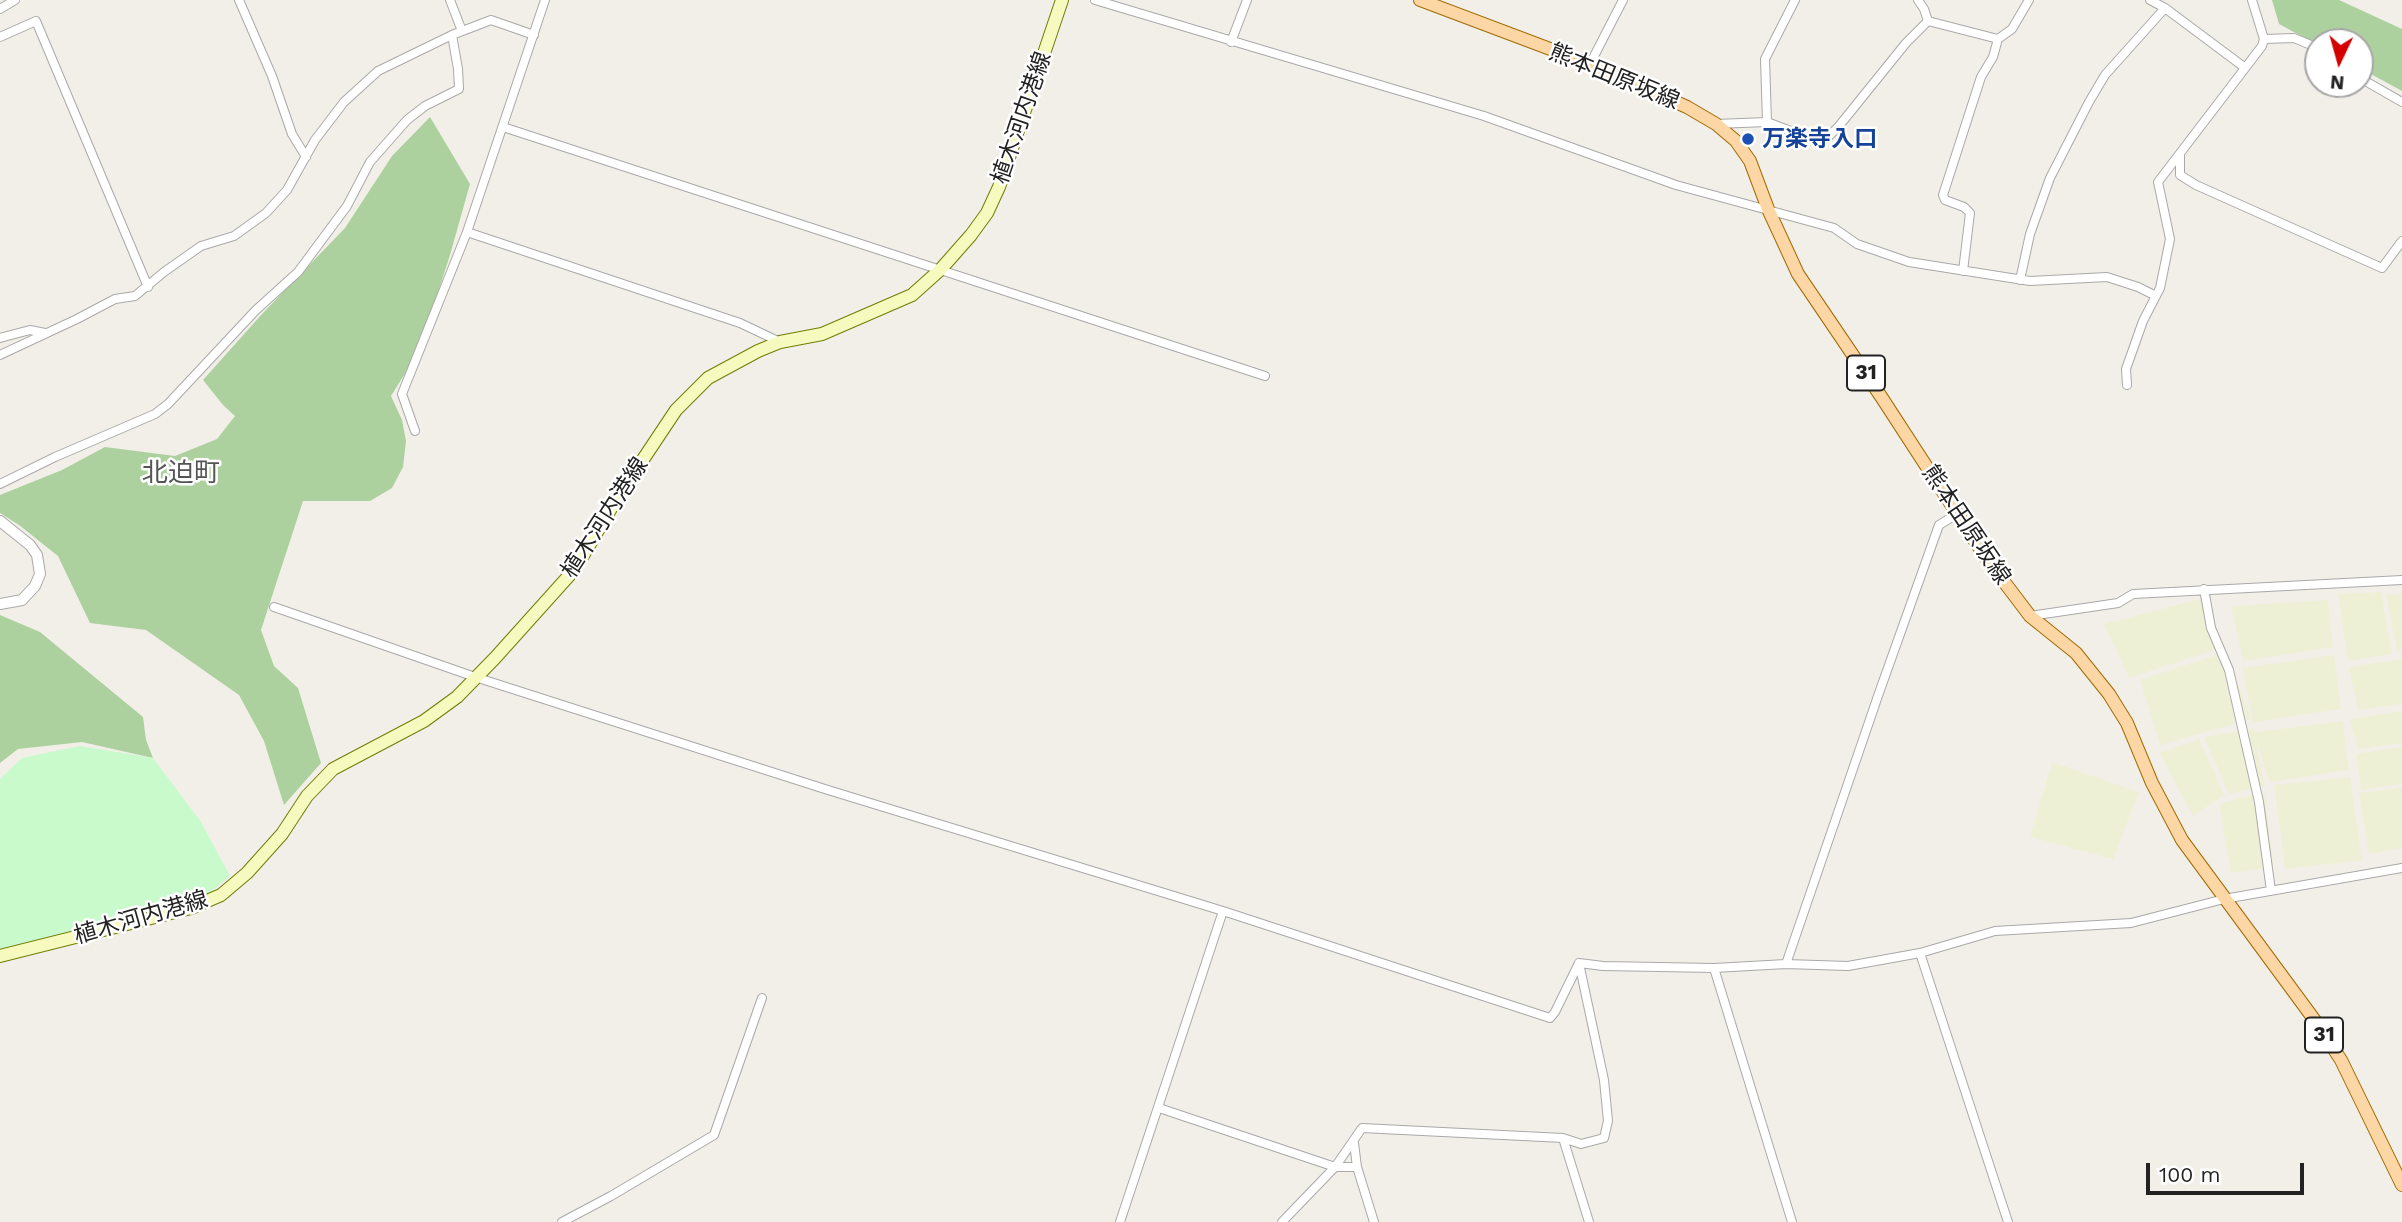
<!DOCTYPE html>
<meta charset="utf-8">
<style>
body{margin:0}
#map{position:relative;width:2402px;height:1222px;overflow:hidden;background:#f2efe9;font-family:"Work Sans",sans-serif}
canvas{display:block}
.north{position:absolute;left:2304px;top:28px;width:70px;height:70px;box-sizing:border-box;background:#fff;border:2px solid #a7a7a7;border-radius:50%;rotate:185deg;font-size:19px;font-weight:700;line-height:28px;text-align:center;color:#222}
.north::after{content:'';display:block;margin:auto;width:24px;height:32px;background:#d40000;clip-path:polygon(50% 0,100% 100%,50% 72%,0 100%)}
.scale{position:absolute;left:2146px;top:1163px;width:158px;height:32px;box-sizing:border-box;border:4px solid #222;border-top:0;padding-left:9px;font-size:21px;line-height:24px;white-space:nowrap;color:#222;-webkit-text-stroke:5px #fff;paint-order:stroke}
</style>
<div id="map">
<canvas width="2402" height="1222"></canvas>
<div class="north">N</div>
<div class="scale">100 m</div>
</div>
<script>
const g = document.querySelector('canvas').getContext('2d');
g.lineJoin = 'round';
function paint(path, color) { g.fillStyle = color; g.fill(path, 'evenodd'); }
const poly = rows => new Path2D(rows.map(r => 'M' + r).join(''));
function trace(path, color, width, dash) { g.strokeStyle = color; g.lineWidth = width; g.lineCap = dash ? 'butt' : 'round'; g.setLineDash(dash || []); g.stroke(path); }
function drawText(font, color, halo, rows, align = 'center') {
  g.font = font + ' "Work Sans","Noto Sans JP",sans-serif'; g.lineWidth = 5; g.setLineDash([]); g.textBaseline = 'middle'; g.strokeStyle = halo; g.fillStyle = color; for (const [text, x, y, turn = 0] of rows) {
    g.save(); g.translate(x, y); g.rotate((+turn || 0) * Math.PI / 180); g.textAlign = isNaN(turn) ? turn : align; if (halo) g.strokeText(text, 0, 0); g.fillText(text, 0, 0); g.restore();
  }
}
const farmland = poly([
 [2381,592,2392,654,2348,661,2338,594],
 [2402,594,2402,650,2397,651,2386,595],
 [2200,599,2220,648,2129,678,2104,624],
 [2328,600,2333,647,2243,661,2231,606],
 [2226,652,2251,719,2160,745,2140,680],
 [2334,655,2341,709,2253,722,2242,668],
 [2402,659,2402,704,2358,710,2349,667],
 [2402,711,2402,743,2358,749,2350,719],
 [2343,721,2349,770,2270,782,2256,740,2264,786,2229,794,2204,737,2254,728,2255,732],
 [2199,739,2224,795,2193,816,2160,753],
 [2402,747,2402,784,2361,790,2356,754],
 [2052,762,2139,792,2113,859,2030,837],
 [2350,777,2362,860,2285,869,2274,785],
 [2402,788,2402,848,2369,854,2359,793],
 [2264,791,2274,867,2231,873,2219,804]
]);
const forest = poly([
 [2272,0,2339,0,2402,29,2402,91,2360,68,2360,42,2318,42,2318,45,2279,24],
 [430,117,470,184,450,255,419,351,391,396,402,420,406,441,403,467,392,488,370,501,303,501,261,630,274,666,298,688,321,763,284,805,264,741,239,695,146,630,90,623,58,556,19,525,0,513,0,495,62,470,105,447,175,456,217,439,235,416,223,405,203,380,262,314,345,228,392,156],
 [0,615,40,632,143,717,146,740,153,758,82,742,18,749,0,763]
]);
const park = poly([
 [80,746,153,758,201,822,230,876,191,908,0,959,0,779,22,758]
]);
const minor = poly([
 [239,0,272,76,292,134,306,157],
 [450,0,462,31],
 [545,0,467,232,740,323,780,342],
 [1095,0,1484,116,1676,185,1834,228,1857,244,1909,262,2030,281,2107,277,2138,287,2156,296],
 [1918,0,1924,9,1928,21],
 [2150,0,2165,8,2244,67],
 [0,9,15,0],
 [1928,21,1998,39,2012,29,2029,0],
 [0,37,36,21,148,287],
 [2264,39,2294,38,2318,48],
 [1231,42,1247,0],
 [1590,64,1623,0],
 [2360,78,2402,102],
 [1767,122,1765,59,1795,0],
 [1716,124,1767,122,1817,141,1826,139,1839,126,1906,43,1928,21],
 [503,127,1265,376],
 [2180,155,2180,175,2196,185,2382,268,2402,241],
 [1963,271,1970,213,1964,207,1945,200,1943,195,1981,77,1993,57,1998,39],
 [2020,280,2030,234,2050,178,2089,102,2105,75,2165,8],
 [0,338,30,330,45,333],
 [0,355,77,319,115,299,135,296,164,272,201,246,234,236,266,213,287,190,315,140,344,102,378,71,452,35],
 [2127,385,2126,369,2143,321,2160,288,2170,239,2158,182,2262,46,2264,39,2252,0],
 [415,431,402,394,467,232],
 [0,484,55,457,155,414,168,404,256,310,298,272,347,206,370,162,407,120,425,106,459,89,458,69,452,35,491,20,534,35],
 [2204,589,2211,628,2229,670,2259,802,2271,891],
 [274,607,475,677,828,790,1223,911,1550,1018,1555,1012,1579,963],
 [2030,616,2118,603,2133,594,2402,580],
 [1920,953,2008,1222],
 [1786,964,1879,693,1939,525,1957,514],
 [1714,968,1792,1222],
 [1159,1108,1335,1167,1357,1167],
 [1563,1138,1589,1222],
 [1354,1143,1357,1167,1374,1222],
 [562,1222,611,1196,714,1135,762,998],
 [1120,1222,1223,911],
 [1282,1222,1335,1167,1362,1128,1563,1138,1581,1144,1604,1138,1608,1121,1604,1080,1579,963,1603,966,1714,968,1786,964,1848,966,1920,953,1995,931,2131,923,2224,899,2402,868]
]);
const tertiary = poly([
 [0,521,30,545,37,555,40,574,35,586,22,600,0,604]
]);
const secondary = poly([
 [0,956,191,908,221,895,247,873,282,834,307,796,333,769,424,721,457,697,495,658,575,569,616,500,676,410,708,378,758,351,780,342,822,334,912,295,941,269,971,235,987,213,999,187,1062,0]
]);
const primary = poly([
 [1420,0,1590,64,1687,107,1716,124,1736,141,1750,161,1768,209,1798,274,1882,398,1986,558,2030,616,2076,653,2109,694,2127,723,2152,783,2182,840,2316,1022,2341,1060,2402,1185]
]);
const markers = [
 [1748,139,7,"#1a4fb4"]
];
const shields = [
 [1866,373,38],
 [2324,1035,38]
];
const shieldNames = [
 ["31",1866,373],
 ["31",2324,1035]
];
const streetNames = [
 ["熊本田原坂線",1614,77,22],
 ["植木河内港線",1022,118,-71],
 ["植木河内港線",605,518,-57],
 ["熊本田原坂線",1966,525,56],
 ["植木河内港線",141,918,-16]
];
const transitNames = [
 ["万楽寺入口",1762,139]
];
const quarterNames = [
 ["北迫町",181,473]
];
paint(farmland, '#eef0d5');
paint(forest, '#add19e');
paint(park, '#c8facc');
trace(minor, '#a9a9a9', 10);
trace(tertiary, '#a9a9a9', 12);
trace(secondary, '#707d05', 14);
trace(primary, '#a06b00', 14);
trace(minor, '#fff', 8);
trace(tertiary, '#fff', 10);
trace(secondary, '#f7fabf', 12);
trace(primary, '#fcd6a4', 12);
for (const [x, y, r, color] of markers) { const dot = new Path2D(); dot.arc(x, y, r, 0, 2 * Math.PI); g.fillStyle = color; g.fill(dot); trace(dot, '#fff', 2.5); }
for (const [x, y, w] of shields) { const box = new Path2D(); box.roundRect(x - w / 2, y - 17.5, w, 35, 5); g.fillStyle = '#fff'; g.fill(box); trace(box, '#222', 2); }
drawText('bold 21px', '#222', null, shieldNames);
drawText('23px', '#222', '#fff', streetNames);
drawText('bold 23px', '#164399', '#fff', transitNames, 'left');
drawText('26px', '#555', '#fff', quarterNames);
</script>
